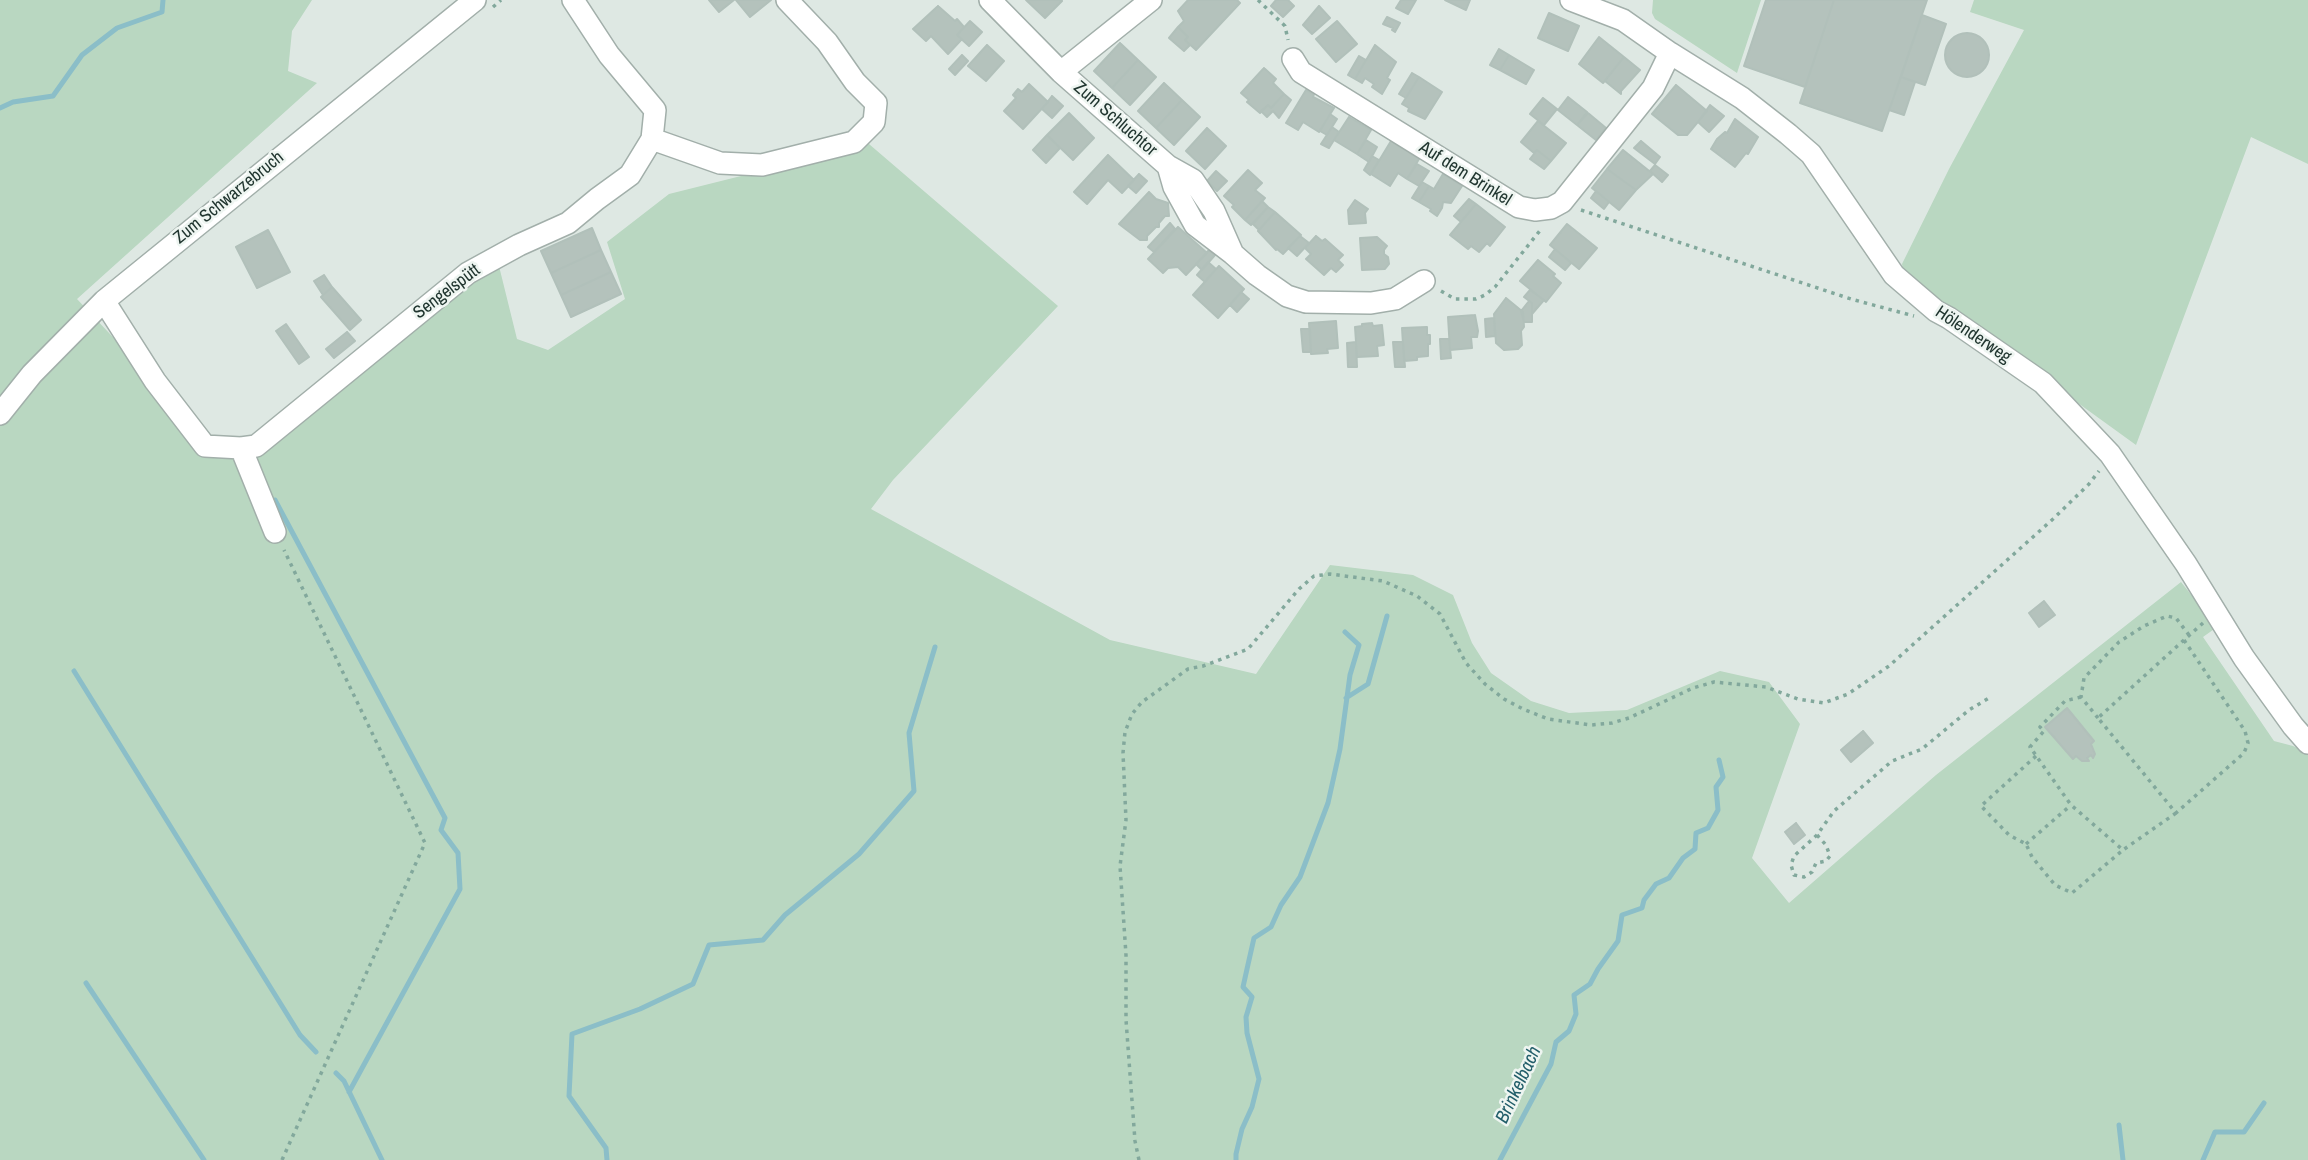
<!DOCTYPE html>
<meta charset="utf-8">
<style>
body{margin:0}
canvas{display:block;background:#dee8e3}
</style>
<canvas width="2308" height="1160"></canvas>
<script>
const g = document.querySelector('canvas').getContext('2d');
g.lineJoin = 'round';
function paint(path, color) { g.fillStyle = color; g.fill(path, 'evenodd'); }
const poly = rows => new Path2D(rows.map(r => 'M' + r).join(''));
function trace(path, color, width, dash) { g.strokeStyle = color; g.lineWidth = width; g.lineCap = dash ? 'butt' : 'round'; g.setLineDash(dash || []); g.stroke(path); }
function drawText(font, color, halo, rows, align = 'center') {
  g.font = font + ' "Archivo Narrow",sans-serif'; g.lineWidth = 5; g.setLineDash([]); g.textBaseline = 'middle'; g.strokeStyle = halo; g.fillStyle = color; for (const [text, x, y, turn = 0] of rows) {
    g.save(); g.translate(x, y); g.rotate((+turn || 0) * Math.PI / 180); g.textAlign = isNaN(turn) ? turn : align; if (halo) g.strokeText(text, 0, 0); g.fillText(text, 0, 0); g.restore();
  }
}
const green = poly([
 [0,0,312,0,292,31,288,71,317,83,77,299,126,351,204,452,249,460,498,262,517,339,548,350,625,299,607,242,669,194,869,144,1058,306,893,480,871,509,1110,640,1256,674,1330,565,1413,575,1453,595,1472,643,1491,673,1531,701,1569,713,1627,710,1720,671,1769,682,1800,724,1752,858,1789,903,1936,775,2181,582,2217,627,2203,637,2274,741,2293,746,2308,753,2308,1160,0,1160],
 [1653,0,1761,0,1737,73,1655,19,1652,13],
 [1974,0,2308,0,2308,164,2251,137,2136,445,1905,278,1902,264,1949,169,2024,30,1970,12]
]);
const stream = poly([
 [0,108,13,102,53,96,82,55,117,28,162,12,163,0],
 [275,500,445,818,441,830,458,853,460,889,349,1092],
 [74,671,300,1035,316,1052],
 [1346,698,1368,684,1387,616],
 [86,983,204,1160],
 [336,1073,344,1081,382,1160],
 [2119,1125,2123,1160],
 [607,1160,606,1148,569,1096,572,1034,640,1009,693,984,709,945,763,940,785,915,859,854,914,791,909,733,935,647],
 [1236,1160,1236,1154,1242,1129,1252,1107,1259,1079,1247,1033,1246,1017,1252,997,1243,987,1247,969,1254,938,1271,927,1281,905,1300,877,1328,803,1340,749,1350,675,1359,645,1345,632],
 [1500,1160,1551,1064,1556,1042,1569,1031,1576,1014,1574,995,1590,984,1598,969,1618,941,1622,915,1642,908,1644,900,1656,884,1669,878,1683,858,1695,849,1696,833,1708,828,1718,810,1716,787,1723,777,1719,760],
 [2203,1160,2215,1132,2244,1132,2264,1103]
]);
const building = poly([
 [709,0,734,0,719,12,709,0],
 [736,0,771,0,750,17,736,0],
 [1026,0,1060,0,1062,1,1045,18,1026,0],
 [1188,0,1237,0,1240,3,1196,50,1185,40,1188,37,1178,27,1184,21,1178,11,1188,0],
 [1276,0,1288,0,1294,6,1283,17,1271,6,1276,0],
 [1401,0,1416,0,1408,14,1396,8,1401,0],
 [1445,0,1470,0,1466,10,1445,0],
 [1766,0,1834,0,1805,87,1744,66,1766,0],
 [1834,0,1927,0,1882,131,1800,103,1834,0],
 [938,6,955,21,957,19,964,27,957,35,962,39,948,54,931,36,926,41,913,29,938,6],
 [1319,6,1330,18,1312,34,1303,25,1319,6],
 [1549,13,1579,26,1568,51,1538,38,1549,13],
 [1922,15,1946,24,1925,85,1901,77,1922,15],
 [1387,17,1400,23,1395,32,1392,30,1393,28,1383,24,1387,17],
 [970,21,982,32,969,46,957,35,970,21],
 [1337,21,1357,44,1336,62,1316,39,1337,21],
 [1178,27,1188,37,1185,40,1190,45,1184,51,1169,38,1178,27],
 '1945 55a22 22 0 1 1 44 0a22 22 0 1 1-44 0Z',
 [1599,37,1624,57,1603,83,1579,64,1599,37],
 [1120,43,1138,60,1112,88,1094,71,1120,43],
 [987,45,1004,61,986,81,968,66,987,45],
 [1375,45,1396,62,1387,78,1390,80,1382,94,1372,87,1374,84,1365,78,1362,83,1355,79,1375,45],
 [1499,49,1509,55,1500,70,1490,65,1499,49],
 [962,55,968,61,955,75,949,69,962,55],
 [1509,55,1534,70,1526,84,1500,70,1509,55],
 [1359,56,1366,60,1355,79,1348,75,1359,56],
 [1624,57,1640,70,1621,91,1621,94,1605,81,1624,57],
 [1138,60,1156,77,1130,105,1112,88,1138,60],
 [1264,68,1276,79,1273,83,1284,94,1271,108,1268,105,1260,113,1247,102,1249,100,1241,93,1264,68],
 [1412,73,1419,77,1406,98,1399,94,1412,73],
 [1419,77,1442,92,1425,119,1408,111,1409,108,1402,104,1419,77],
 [1901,77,1915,82,1904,115,1889,110,1901,77],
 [1164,83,1182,100,1156,128,1138,111,1164,83],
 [1029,84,1048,102,1023,129,1004,111,1016,98,1013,95,1018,89,1022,92,1029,84],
 [1676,85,1707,111,1687,135,1678,135,1652,114,1676,85],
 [1306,90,1314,94,1313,97,1334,108,1319,132,1303,122,1298,130,1286,123,1306,90],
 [1284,94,1291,100,1279,118,1273,111,1267,117,1261,111,1268,105,1271,108,1284,94],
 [1052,96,1063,106,1052,118,1042,109,1052,96],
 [1568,97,1587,112,1577,125,1558,110,1568,97],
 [1543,98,1557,109,1544,125,1530,114,1543,98],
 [1182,100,1200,117,1174,145,1156,128,1182,100],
 [1710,105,1724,116,1709,132,1698,122,1710,105],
 [1069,113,1094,138,1073,160,1047,135,1069,113],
 [1588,113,1606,128,1596,140,1577,125,1588,113],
 [1330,114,1337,119,1327,135,1320,131,1330,114],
 [1349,117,1371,130,1357,154,1334,140,1349,117],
 [1735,119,1758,137,1748,154,1746,153,1735,167,1711,149,1717,139,1725,132,1727,133,1735,119],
 [1538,121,1566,143,1551,161,1537,150,1534,153,1521,142,1538,121],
 [1332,127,1339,132,1329,148,1321,144,1332,127],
 [1207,128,1226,146,1205,169,1186,151,1207,128],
 [1047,135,1060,148,1046,163,1033,150,1047,135],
 [1366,140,1377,147,1369,162,1357,154,1366,140],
 [1391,141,1419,159,1407,179,1398,173,1390,186,1371,174,1391,141],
 [1641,141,1660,157,1655,164,1634,148,1641,141],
 [1537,150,1551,161,1544,169,1530,159,1537,150],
 [1623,150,1653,174,1636,190,1607,169,1623,150],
 [1108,155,1134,180,1122,193,1108,180,1087,204,1074,192,1108,155],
 [1372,156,1379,160,1370,175,1364,170,1372,156],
 [1417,164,1429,171,1419,186,1407,179,1417,164],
 [1655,165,1668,175,1662,182,1650,171,1655,165],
 [1607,169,1636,190,1619,210,1592,188,1607,169],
 [1248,170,1262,183,1255,190,1265,198,1245,220,1232,207,1234,205,1224,196,1248,170],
 [1216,171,1227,181,1217,191,1207,181,1216,171],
 [1139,174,1147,181,1136,193,1128,186,1139,174],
 [1443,174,1462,186,1451,203,1443,202,1442,208,1437,216,1430,211,1431,209,1419,202,1429,186,1434,189,1443,174],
 [1422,182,1429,186,1419,202,1412,198,1422,182],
 [1596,191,1609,202,1604,209,1591,198,1596,191],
 [1149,192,1156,199,1168,203,1169,216,1165,216,1159,223,1159,227,1156,227,1147,236,1147,240,1140,240,1119,224,1149,192],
 [1469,199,1476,204,1461,222,1454,216,1469,199],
 [1355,200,1368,209,1365,213,1366,223,1349,224,1348,210,1355,200],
 [1262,201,1268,207,1251,225,1245,220,1262,201],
 [1476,204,1505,227,1490,246,1487,243,1479,252,1471,246,1468,249,1450,235,1476,204],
 [1268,207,1275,212,1259,230,1253,224,1268,207],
 [1275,212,1301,235,1283,254,1277,249,1276,250,1258,231,1275,212],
 [1170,223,1175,229,1154,252,1148,247,1170,223],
 [1567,224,1597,248,1579,269,1550,245,1567,224],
 [1178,227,1207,253,1186,275,1178,267,1168,268,1163,273,1148,259,1178,227],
 [592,228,601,250,551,273,541,251,592,228],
 [268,230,290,272,257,288,236,247,268,230],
 [1300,236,1309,243,1297,256,1288,248,1300,236],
 [1316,236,1322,241,1325,239,1343,255,1338,260,1343,265,1336,272,1331,268,1324,275,1306,259,1311,254,1305,248,1316,236],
 [1377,237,1387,246,1384,250,1384,254,1388,257,1389,264,1385,269,1362,270,1360,238,1377,237],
 [1555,249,1571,263,1565,270,1549,257,1555,249],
 [601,250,611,272,561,295,551,273,601,250],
 [1209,250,1215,255,1202,270,1196,264,1209,250],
 [1538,260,1555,274,1553,276,1561,283,1546,302,1520,281,1538,260],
 [1208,262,1216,269,1205,282,1197,275,1208,262],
 [1219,266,1244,289,1218,318,1193,295,1219,266],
 [611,272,621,294,571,317,561,295,611,272],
 [324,275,332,287,323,295,314,281,324,275],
 [332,287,361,320,350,330,321,297,332,287],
 [1530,290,1544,300,1532,314,1532,303,1524,297,1530,290],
 [1241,292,1249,299,1237,312,1230,305,1241,292],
 [1506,298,1523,312,1524,327,1521,331,1522,345,1518,349,1504,350,1496,343,1494,314,1506,298],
 [1529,301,1532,303,1532,322,1524,322,1521,311,1529,301],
 [1475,315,1478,331,1477,337,1471,337,1472,348,1450,350,1448,317,1475,315],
 [1494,318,1495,336,1486,337,1485,319,1494,318],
 [1336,321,1338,348,1327,349,1328,353,1311,354,1309,323,1336,321],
 [1372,323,1373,326,1382,325,1384,345,1377,346,1378,356,1357,357,1355,327,1362,326,1362,324,1372,323],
 [286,324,309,357,299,364,276,331,286,324],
 [1427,327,1427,335,1430,335,1430,344,1428,344,1428,356,1417,357,1417,360,1404,361,1402,328,1427,327],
 [1301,329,1310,329,1311,352,1303,352,1301,329],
 [347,332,355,341,334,358,326,349,347,332],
 [1440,339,1449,339,1451,358,1441,359,1440,339],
 [1356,342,1357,367,1348,367,1347,343,1356,342],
 [1393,342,1403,342,1405,367,1395,367,1393,342],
 [2044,601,2055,615,2039,627,2029,613,2044,601],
 [2067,708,2094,741,2091,744,2095,754,2093,758,2091,755,2087,758,2089,761,2082,761,2076,756,2073,759,2045,727,2067,708],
 [1863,731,1873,743,1851,762,1841,750,1863,731],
 [1796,823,1805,835,1794,844,1785,832,1796,823]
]);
const path = poly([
 [1258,0,1285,26,1288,40],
 [493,7,501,0],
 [1581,210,1851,299,1914,316],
 [1441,291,1455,299,1476,299,1485,295,1495,287,1542,228],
 [2184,640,2245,731,2248,743,2244,753,2176,813,2098,718,2184,640,2203,623],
 [2081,697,2065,701,2040,727,2044,731,2030,747,2071,805,2123,850,2176,813],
 [2098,718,2081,697,2084,678,2119,642,2144,626,2167,616,2176,618,2189,635],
 [2036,756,1981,806,2009,835,2026,844,2032,857,2055,885,2072,893,2123,850],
 [1817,835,1826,845,1830,856,1826,861,1816,863,1812,872,1804,877,1794,875,1791,865,1794,856,1817,835,1834,811,1892,761,1922,749,1969,710,1989,698],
 [2026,844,2071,805],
 [282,1160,425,843,284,550],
 [1139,1160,1135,1141,1126,1020,1126,955,1120,866,1126,820,1123,753,1125,732,1132,714,1142,702,1188,669,1203,666,1248,649,1299,589,1314,576,1330,574,1383,581,1417,596,1440,614,1466,663,1485,684,1504,699,1523,709,1548,719,1591,725,1612,723,1629,718,1693,688,1714,682,1766,687,1798,699,1824,703,1848,694,1889,666,2053,519,2089,484,2099,471]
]);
const minor = poly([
 [990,0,1061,72,1168,166,1193,180,1214,211,1233,254],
 [1571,0,1623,20,1670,53,1742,98,1788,134,1811,154,1894,275,1936,311,1949,318,2043,383,2110,454,2186,564,2244,658,2293,726,2308,743],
 [1293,59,1301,72,1519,207,1535,210,1551,208,1562,202,1653,88,1670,53],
 [1061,72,1151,0],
 [652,139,720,163,762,165,854,142,874,122,876,103,855,82,827,42,787,0],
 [1168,166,1174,187,1195,225,1233,254,1257,275,1287,296,1306,302,1371,303,1395,299,1424,281],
 [104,301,155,381,205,446,241,448,275,532],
 [0,414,32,374,104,301,475,0],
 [241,448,256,446,468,273,519,245,568,223,597,199,630,175,652,139,655,110,609,55,573,0]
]);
const streetNames = [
 ["Zum Schluchtor",1115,119,41],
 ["Auf dem Brinkel",1465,174,32],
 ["Zum Schwarzebruch",229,198,-39],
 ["Sengelspütt",447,292,-37],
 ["Hölenderweg",1973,335,34]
];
const waterNames = [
 ["Brinkelbach",1519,1085,-65]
];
paint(green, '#b9d7c1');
trace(stream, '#8bbec8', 5);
paint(building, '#b4c2bc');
trace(building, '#b1c0ba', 2);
trace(minor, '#a2afaa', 24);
trace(path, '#82a89c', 3.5, [3.5, 5]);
trace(minor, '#fff', 21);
drawText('18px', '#213630', '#eef5f1', streetNames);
drawText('italic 19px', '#225e6a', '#eef5f1', waterNames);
</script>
